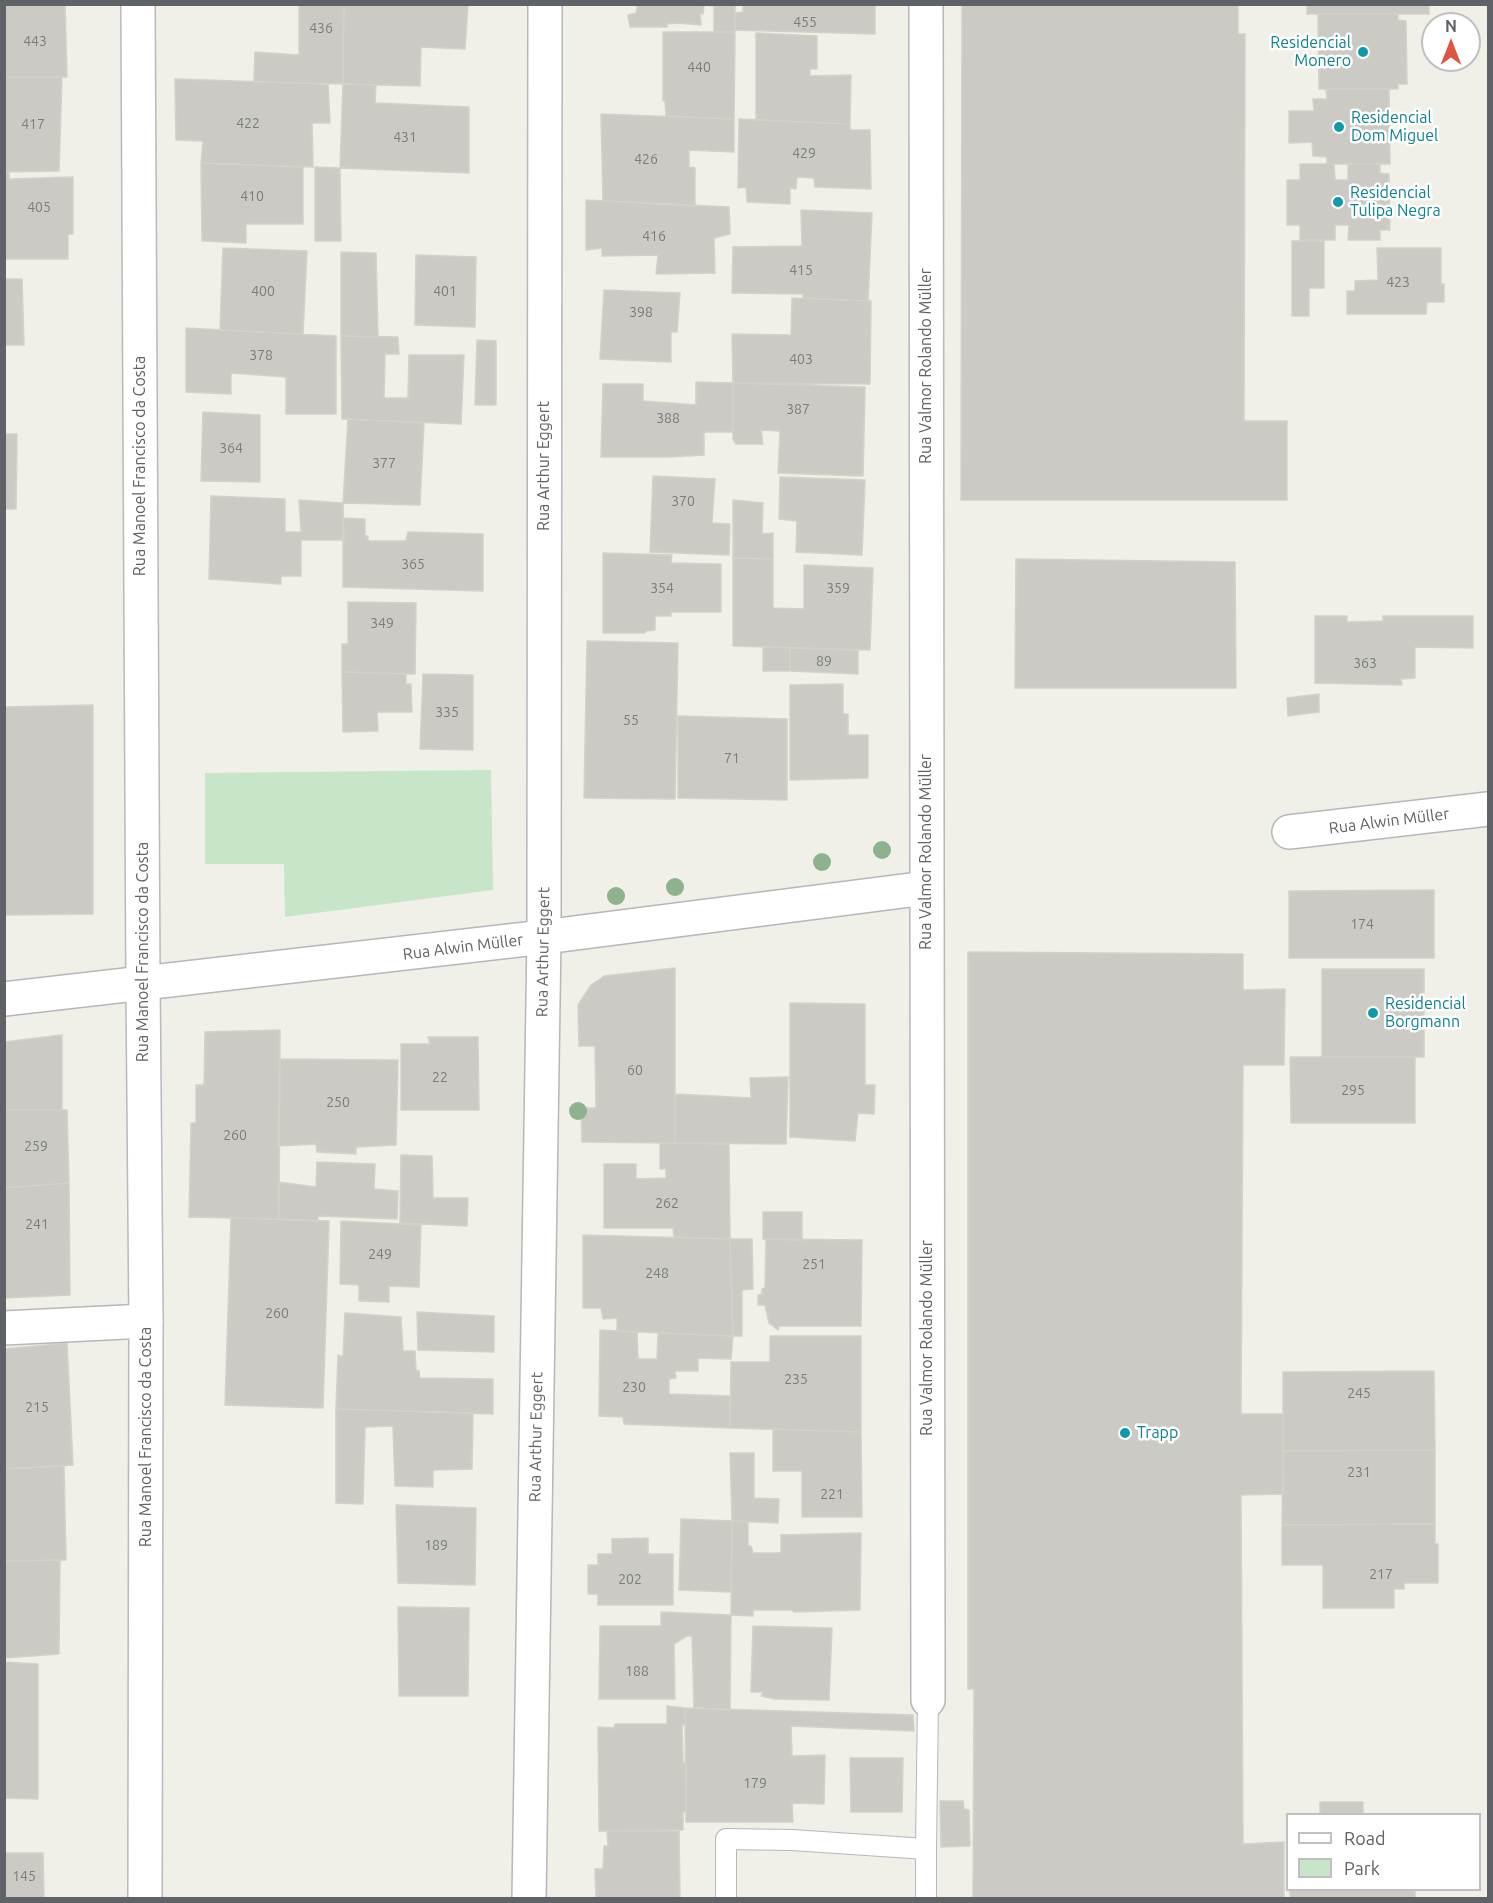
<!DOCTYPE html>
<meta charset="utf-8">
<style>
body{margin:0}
#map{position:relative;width:1493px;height:1903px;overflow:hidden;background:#f0efe8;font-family:Ubuntu,sans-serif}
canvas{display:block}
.frame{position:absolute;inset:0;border:6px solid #5f6267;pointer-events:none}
.legend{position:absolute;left:1286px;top:1813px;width:195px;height:78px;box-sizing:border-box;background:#fff;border:2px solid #bfc0c2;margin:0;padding:8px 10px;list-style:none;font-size:18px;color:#5f6267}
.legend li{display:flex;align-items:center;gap:12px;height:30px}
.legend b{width:30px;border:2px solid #bfc0c2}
.north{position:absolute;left:1421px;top:12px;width:60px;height:60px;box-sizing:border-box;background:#fff;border:2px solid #bfc0c2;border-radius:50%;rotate:0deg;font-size:16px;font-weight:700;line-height:24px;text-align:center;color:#5f6267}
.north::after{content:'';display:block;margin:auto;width:21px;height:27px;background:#dc5542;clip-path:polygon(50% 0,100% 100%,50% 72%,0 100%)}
</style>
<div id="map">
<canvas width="1493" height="1903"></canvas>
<div class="frame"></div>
<ul class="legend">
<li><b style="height:8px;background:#fff"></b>Road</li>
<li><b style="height:16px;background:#c7e5c9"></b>Park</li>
</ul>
<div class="north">N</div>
</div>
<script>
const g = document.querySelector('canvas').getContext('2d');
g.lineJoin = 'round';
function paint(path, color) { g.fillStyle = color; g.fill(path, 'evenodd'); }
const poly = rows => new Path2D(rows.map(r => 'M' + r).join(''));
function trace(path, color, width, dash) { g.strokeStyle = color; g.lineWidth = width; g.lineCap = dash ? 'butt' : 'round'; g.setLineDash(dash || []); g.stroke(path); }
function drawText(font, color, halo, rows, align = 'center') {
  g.font = font + ' Ubuntu,sans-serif'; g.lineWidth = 5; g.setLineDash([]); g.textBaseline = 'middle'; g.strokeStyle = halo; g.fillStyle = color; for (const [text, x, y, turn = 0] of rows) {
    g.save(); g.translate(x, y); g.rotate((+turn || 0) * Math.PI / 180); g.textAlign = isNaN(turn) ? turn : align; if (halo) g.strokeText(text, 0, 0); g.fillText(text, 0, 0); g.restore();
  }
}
const green = poly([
 [491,770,493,890,285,917,284,864,205,864,205,773]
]);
const building = poly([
 [4,4,65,4,67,77,4,77,4,4],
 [299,4,344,4,343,84,254,82,255,52,299,55,299,4],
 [344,4,468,5,465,49,421,47,420,86,343,84,344,4],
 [638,4,735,4,735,32,714,32,714,6,704,5,703,14,700,14,701,25,677,23,667,24,667,27,630,27,628,15,636,13,638,4],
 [743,4,875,4,875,34,735,30,735,13,743,12,743,4],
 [962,4,1238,4,1238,34,1245,34,1244,421,1287,421,1287,500,961,500,962,4],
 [1307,4,1429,4,1429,14,1307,14,1307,4],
 [1318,14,1398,14,1398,20,1406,21,1407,84,1398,84,1398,89,1319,89,1318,14],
 [663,32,735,32,734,119,666,116,665,101,663,101,663,32],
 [756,33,817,36,817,69,810,69,810,76,851,75,850,124,756,120,756,33],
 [4,77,62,77,59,171,4,172,4,77],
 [175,79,328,84,330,123,312,123,313,167,201,163,203,141,176,140,175,79],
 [343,84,376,85,375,103,469,107,469,173,340,168,343,84],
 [1326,89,1389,89,1390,164,1327,164,1327,157,1313,156,1312,142,1289,143,1289,111,1314,111,1313,99,1327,99,1326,89],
 [601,114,734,119,734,152,689,150,689,167,695,168,695,206,603,201,601,114],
 [739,119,850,124,850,130,870,130,871,189,815,187,814,178,797,177,796,189,790,188,790,204,747,202,746,187,738,188,739,119],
 [201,163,303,167,303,224,246,224,246,243,202,241,201,163],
 [1300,164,1334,164,1335,180,1348,180,1348,164,1380,164,1380,173,1389,174,1390,230,1380,230,1380,240,1348,240,1349,225,1335,225,1335,240,1300,240,1300,225,1287,225,1287,180,1300,180,1300,164],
 [315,167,340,168,341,241,315,241,315,167],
 [4,172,9,172,9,179,73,177,73,234,68,234,68,259,4,259,4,172],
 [586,200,729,207,730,234,714,238,715,273,656,274,658,255,602,256,602,248,586,250,586,200],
 [801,210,872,213,868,301,803,298,803,294,732,293,733,247,802,246,801,210],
 [1292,241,1324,241,1324,288,1309,288,1309,316,1292,316,1292,241],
 [223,248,307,251,303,334,220,330,223,248],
 [1377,248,1441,248,1441,284,1444,284,1444,302,1427,302,1426,314,1347,314,1347,291,1355,291,1355,281,1378,280,1377,248],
 [341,252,376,253,378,337,341,336,341,252],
 [416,255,476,257,475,327,415,325,416,255],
 [4,279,22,279,24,345,4,345,4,279],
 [604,290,680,293,677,332,671,332,671,362,600,359,604,290],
 [792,298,871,301,870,384,733,383,732,334,791,335,792,298],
 [186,328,336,336,336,414,286,414,286,377,231,373,231,394,186,392,186,328],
 [341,336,398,337,399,354,385,354,384,398,408,398,409,355,464,355,461,424,342,419,341,336],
 [477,340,496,341,496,405,475,405,477,340],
 [696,382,733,383,733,432,704,432,704,455,668,457,601,457,603,384,643,384,643,401,696,405,696,382],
 [733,383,865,387,863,476,778,473,780,431,761,430,763,444,736,444,733,439,733,383],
 [203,412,260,415,260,482,201,481,203,412],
 [348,419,424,423,420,505,343,503,348,419],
 [4,434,17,434,16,509,4,509,4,434],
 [653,476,715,479,712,523,730,524,729,555,650,552,653,476],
 [780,477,865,480,862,555,796,552,797,521,779,519,780,477],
 [211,496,285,499,285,532,301,532,299,500,343,503,344,540,301,540,301,576,281,576,281,584,209,579,211,496],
 [733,500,763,503,762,534,773,533,773,559,733,558,733,500],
 [343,518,365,519,365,536,368,536,368,541,406,541,408,532,483,534,483,591,343,587,343,518],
 [603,553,672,555,671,563,721,564,721,612,671,612,671,616,655,616,655,630,646,631,645,633,603,633,603,553],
 [733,558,773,559,773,608,804,609,804,565,873,568,870,650,733,646,733,558],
 [1016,559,1235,562,1236,688,1015,688,1016,559],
 [348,602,416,603,415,674,342,672,342,644,348,644,348,602],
 [1315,616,1347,616,1347,622,1383,621,1383,616,1473,616,1473,648,1415,647,1415,678,1401,679,1402,685,1315,683,1315,616],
 [587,641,678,643,675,799,584,798,587,641],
 [763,646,790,648,790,671,763,671,763,646],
 [790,648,858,650,858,674,790,671,790,648],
 [342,672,406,674,406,684,411,684,412,712,377,712,378,731,343,732,342,672],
 [423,674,473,675,473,750,420,749,423,674],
 [843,684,843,714,848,714,848,735,868,735,868,778,790,780,790,685,843,684],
 [1319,694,1319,712,1288,716,1287,698,1319,694],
 [93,705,93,914,4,915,4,707,93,705],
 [678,716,787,719,787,800,678,798,678,716],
 [1434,890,1434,958,1289,958,1289,891,1434,890],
 [968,952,1243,954,1243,990,1285,989,1284,1065,1243,1065,1241,1414,1283,1414,1283,1494,1241,1495,1243,1844,1284,1842,1284,1898,973,1898,974,1689,968,1689,968,952],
 [675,968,675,1143,582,1142,581,1108,596,1108,595,1046,579,1046,578,1005,591,985,604,976,675,968],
 [1322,969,1424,969,1424,1057,1322,1057,1322,969],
 [790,1003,865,1004,865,1085,875,1085,874,1114,858,1113,855,1141,790,1137,790,1003],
 [280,1030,279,1219,189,1217,191,1123,196,1123,196,1085,204,1085,205,1032,280,1030],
 [62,1035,62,1110,4,1110,4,1042,62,1035],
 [428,1037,478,1037,479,1110,401,1110,401,1044,430,1044,428,1037],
 [1290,1057,1415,1057,1415,1123,1291,1123,1290,1057],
 [280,1059,398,1060,396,1145,356,1147,356,1154,317,1152,316,1144,278,1146,280,1059],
 [788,1077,786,1144,675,1143,675,1094,751,1098,750,1078,788,1077],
 [4,1110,67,1110,69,1183,4,1188,4,1110],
 [660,1143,729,1144,730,1239,674,1237,673,1228,604,1228,604,1164,636,1164,636,1179,666,1178,666,1169,660,1169,660,1143],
 [401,1155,432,1156,433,1198,468,1198,467,1226,400,1223,401,1155],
 [317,1162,375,1164,374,1189,398,1191,397,1219,318,1216,318,1221,279,1219,278,1182,316,1187,317,1162],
 [69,1183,70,1295,4,1298,4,1188,69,1183],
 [763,1212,802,1212,802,1240,763,1239,763,1212],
 [231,1218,329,1221,323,1408,225,1405,231,1218],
 [341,1221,421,1225,419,1287,389,1286,389,1302,359,1301,359,1285,340,1284,341,1221],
 [583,1235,730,1239,733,1336,617,1331,617,1318,603,1319,601,1308,583,1308,583,1235],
 [730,1239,752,1239,753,1289,742,1290,742,1336,733,1336,730,1239],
 [766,1239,862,1240,861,1326,779,1326,778,1330,769,1323,765,1305,758,1305,758,1295,762,1294,762,1289,765,1288,766,1239],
 [417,1312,494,1316,494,1352,418,1350,417,1312],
 [345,1313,401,1317,403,1351,415,1351,416,1370,419,1371,420,1378,493,1379,493,1414,336,1409,338,1355,343,1357,345,1313],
 [600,1330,637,1332,638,1359,657,1359,658,1333,733,1336,731,1359,698,1358,698,1371,675,1371,676,1378,669,1379,669,1394,730,1396,730,1428,624,1424,623,1417,599,1416,600,1330],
 [770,1336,861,1336,861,1432,730,1428,731,1362,770,1362,770,1336],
 [67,1343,73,1465,4,1469,4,1349,67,1343],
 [1434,1371,1435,1450,1283,1451,1283,1372,1434,1371],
 [336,1409,473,1413,472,1469,433,1470,433,1487,395,1486,393,1426,365,1427,363,1504,336,1503,336,1409],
 [773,1429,861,1432,862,1517,802,1517,802,1471,773,1471,773,1429],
 [1435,1450,1435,1524,1282,1525,1283,1451,1435,1450],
 [730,1453,754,1453,754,1498,779,1499,778,1523,732,1521,730,1453],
 [64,1466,66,1560,4,1561,4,1469,64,1466],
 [396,1505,476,1508,475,1585,398,1583,396,1505],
 [681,1519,732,1521,731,1592,679,1590,681,1519],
 [732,1521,748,1521,748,1546,751,1546,753,1553,781,1553,781,1535,861,1533,860,1610,794,1612,791,1610,753,1610,753,1616,731,1615,732,1521],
 [1435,1524,1435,1544,1438,1544,1438,1583,1404,1583,1404,1589,1394,1589,1394,1608,1323,1608,1323,1565,1282,1565,1282,1525,1435,1524],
 [648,1538,648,1554,673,1554,673,1605,598,1605,598,1594,588,1594,588,1565,598,1565,598,1554,612,1554,612,1539,648,1538],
 [60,1560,59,1654,4,1658,4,1561,60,1560],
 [398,1607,469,1608,468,1696,399,1696,398,1607],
 [661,1612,731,1615,730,1710,694,1708,692,1636,687,1636,674,1644,675,1699,599,1699,600,1626,661,1626,661,1612],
 [753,1626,832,1628,829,1700,775,1699,761,1696,763,1692,751,1692,753,1626],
 [4,1662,38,1664,38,1799,4,1798,4,1662],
 [667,1706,685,1708,685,1725,682,1725,683,1763,686,1762,686,1812,683,1812,683,1830,599,1831,598,1727,614,1728,615,1724,667,1724,667,1706],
 [685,1708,913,1715,914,1731,791,1726,792,1756,825,1755,824,1804,792,1803,793,1822,686,1822,685,1708],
 [850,1758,903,1758,902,1812,851,1812,850,1758],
 [940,1801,963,1801,964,1809,969,1810,970,1846,941,1847,940,1801],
 [1320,1802,1363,1802,1363,1814,1320,1814,1320,1802],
 [607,1831,679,1831,680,1898,596,1898,595,1869,603,1869,604,1846,608,1846,607,1831],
 [4,1853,43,1853,44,1898,4,1898,4,1853],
 [1290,1890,1415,1890,1415,1898,1290,1898,1290,1890]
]);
const lane = poly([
 [926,1849,928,1700],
 [726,1898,726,1839,792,1840,926,1849,926,1898]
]);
const street = poly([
 [926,4,928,1700],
 [1289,832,1488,809],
 [4,999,544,937,926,888],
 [4,1328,146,1321],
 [529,1898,544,937,545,4]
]);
const secondary = poly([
 [138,4,143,983,146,1321,145,1898]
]);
const trees = [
 [882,850],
 [822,862],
 [675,887],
 [616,896],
 [578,1111]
];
const markers = [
 [1363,52,6,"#0f9aa8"],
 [1339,127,6,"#0f9aa8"],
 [1338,202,6,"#0f9aa8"],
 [1373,1013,6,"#0f9aa8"],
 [1125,1433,6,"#0f9aa8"]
];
const numberNames = [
 ["455",805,22],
 ["436",321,28],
 ["443",35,41],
 ["440",699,67],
 ["422",248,123],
 ["417",33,124],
 ["431",405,137],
 ["429",804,153],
 ["426",646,159],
 ["410",252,196],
 ["405",39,207],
 ["416",654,236],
 ["415",801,270],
 ["423",1398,282],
 ["400",263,291],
 ["401",445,291],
 ["398",641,312],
 ["378",261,355],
 ["403",801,359],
 ["387",798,409],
 ["388",668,418],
 ["364",231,448],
 ["377",384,463],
 ["370",683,501],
 ["365",413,564],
 ["354",662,588],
 ["359",838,588],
 ["349",382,623],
 ["89",824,661],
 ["363",1365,663],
 ["335",447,712],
 ["55",631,720],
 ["71",732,758],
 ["174",1362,924],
 ["60",635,1070],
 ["22",440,1077],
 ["295",1353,1090],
 ["250",338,1102],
 ["260",235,1135],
 ["259",36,1146],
 ["262",667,1203],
 ["241",37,1224],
 ["249",380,1254],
 ["251",814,1264],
 ["248",657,1273],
 ["260",277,1313],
 ["235",796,1379],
 ["230",634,1387],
 ["245",1359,1393],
 ["215",37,1407],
 ["231",1359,1472],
 ["221",832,1494],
 ["189",436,1545],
 ["217",1381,1574],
 ["202",630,1579],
 ["188",637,1671],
 ["179",755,1783],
 ["145",24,1876]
];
const cultureNames = [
 ["Residencial",1351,43,"right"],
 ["Monero",1351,61,"right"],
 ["Residencial",1351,118],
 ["Dom Miguel",1351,136],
 ["Residencial",1350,193],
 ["Tulipa Negra",1350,211],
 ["Residencial",1385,1004],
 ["Borgmann",1385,1022],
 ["Trapp",1137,1433]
];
const streetNames = [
 ["Rua Valmor Rolando Müller",926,366,-90],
 ["Rua Manoel Francisco da Costa",140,466,-90],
 ["Rua Arthur Eggert",544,466,-90],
 ["Rua Alwin Müller",1389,821,-7],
 ["Rua Valmor Rolando Müller",926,852,-90],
 ["Rua Alwin Müller",463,947,-7],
 ["Rua Manoel Francisco da Costa",143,952,-90],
 ["Rua Arthur Eggert",543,952,-89],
 ["Rua Valmor Rolando Müller",927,1338,-90],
 ["Rua Manoel Francisco da Costa",146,1437,-90],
 ["Rua Arthur Eggert",536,1437,-89]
];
paint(green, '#c7e5c9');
paint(building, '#cccac5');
trace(building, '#d5d1c7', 1.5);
trace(lane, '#b5b7bb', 22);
trace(street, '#b5b7bb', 36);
trace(secondary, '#b6b9be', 36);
trace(lane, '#fff', 20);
trace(street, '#fff', 33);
trace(secondary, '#fff', 33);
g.fillStyle = '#8db28d';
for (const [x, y] of trees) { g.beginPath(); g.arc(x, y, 9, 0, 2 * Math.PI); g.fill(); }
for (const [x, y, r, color] of markers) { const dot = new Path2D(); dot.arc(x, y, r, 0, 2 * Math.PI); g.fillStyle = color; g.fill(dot); trace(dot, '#fff', 2); }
drawText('14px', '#7a7c7e', null, numberNames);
drawText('16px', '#0d838f', '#fff', cultureNames, 'left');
drawText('16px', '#5f6267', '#fff', streetNames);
</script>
